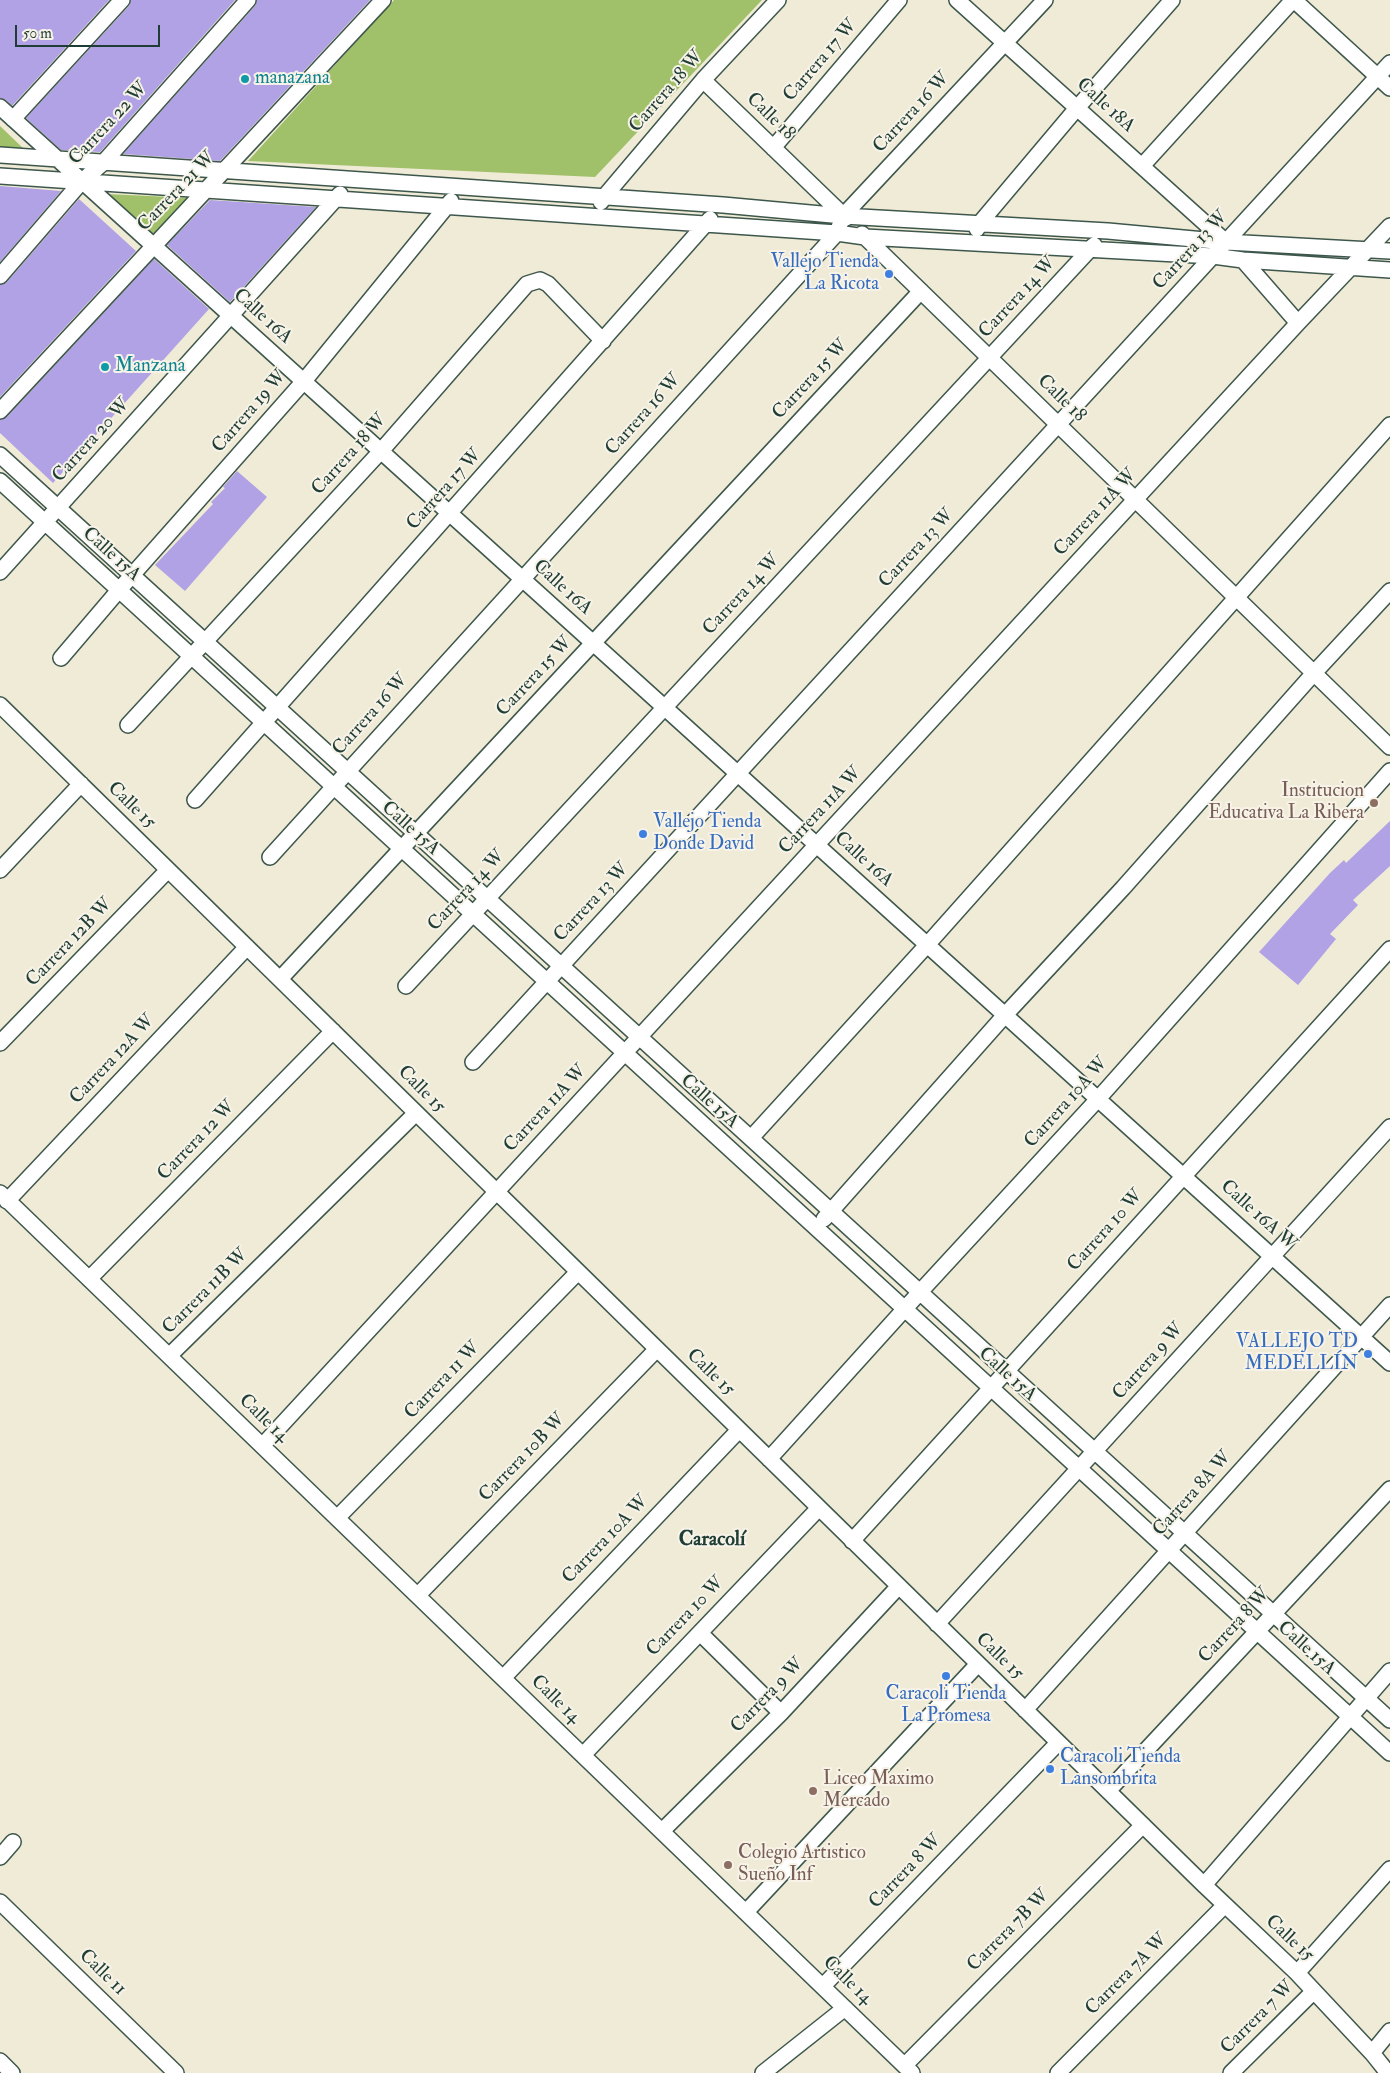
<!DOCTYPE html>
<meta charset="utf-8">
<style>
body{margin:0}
#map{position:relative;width:1390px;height:2073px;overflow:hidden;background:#f0ebd6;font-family:"IM FELL Double Pica",serif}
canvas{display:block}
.scale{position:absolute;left:15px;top:25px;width:145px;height:22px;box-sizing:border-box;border:2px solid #1f3d34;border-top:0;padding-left:6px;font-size:15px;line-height:18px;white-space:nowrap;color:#1f3d34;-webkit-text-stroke:4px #f7f3e8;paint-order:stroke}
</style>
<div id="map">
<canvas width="1390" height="2073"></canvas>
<div class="scale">50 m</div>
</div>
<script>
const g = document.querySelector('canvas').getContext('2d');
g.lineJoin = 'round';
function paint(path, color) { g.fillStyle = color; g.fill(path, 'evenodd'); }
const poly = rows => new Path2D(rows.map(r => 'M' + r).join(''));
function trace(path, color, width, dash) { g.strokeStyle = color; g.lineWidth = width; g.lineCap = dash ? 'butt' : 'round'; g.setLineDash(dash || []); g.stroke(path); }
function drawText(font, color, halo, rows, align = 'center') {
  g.font = font + ' "IM FELL Double Pica",serif'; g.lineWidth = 4; g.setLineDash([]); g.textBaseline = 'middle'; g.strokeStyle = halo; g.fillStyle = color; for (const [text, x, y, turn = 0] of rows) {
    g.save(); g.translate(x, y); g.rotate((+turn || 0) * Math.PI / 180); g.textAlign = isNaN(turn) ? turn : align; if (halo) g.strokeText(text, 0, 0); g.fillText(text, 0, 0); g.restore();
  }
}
const green = poly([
 [394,0,762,0,595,177,248,161],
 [0,126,25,150,0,148],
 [106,194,191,198,152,238]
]);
const building = poly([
 [0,0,109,0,12,106,6,100,0,98],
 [131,0,235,0,100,152,61,150,26,118,129,6],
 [257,0,370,0,220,161,123,154,255,6],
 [0,186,61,191,0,262],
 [79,199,136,251,0,397,0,285,7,282],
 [210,200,316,207,230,302,167,245],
 [154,259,209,309,53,483,0,433,0,420,7,417],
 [237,471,267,497,185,591,155,565,213,504,211,502,225,488,223,487],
 [1390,821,1390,866,1353,900,1358,905,1330,934,1336,939,1298,985,1259,952,1330,873,1344,860,1346,863]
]);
const minor = poly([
 [957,0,1226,242],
 [1294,0,1390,88],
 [703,80,846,218],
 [0,107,1390,1363],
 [13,119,122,0],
 [773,148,899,0],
 [0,155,723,205,843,216,1108,231,1226,242,1390,251],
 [1142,166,1293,0],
 [0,176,837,233,865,237,1213,256,1243,260,1390,270],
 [601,202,604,197,703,80,778,0],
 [977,229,980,223,1077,108,1172,0],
 [862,234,1390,747],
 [1243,260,1298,323],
 [0,276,82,181,103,163,248,0],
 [0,411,383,0],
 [0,455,1390,1720],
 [0,481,1390,1753],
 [0,572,340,194],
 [61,658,119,590,304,381,451,201],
 [0,705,1204,1885,1297,1973,1372,2053,1388,2073],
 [128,725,381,451,527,284,540,280,548,284,603,341],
 [195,800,710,219],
 [270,857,837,233,843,216,1045,0],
 [0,870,81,784],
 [280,979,921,291],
 [406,986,1094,245],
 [0,1043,168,870],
 [473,1062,1390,63],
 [751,1138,927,945,1390,425],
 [0,1193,912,2073],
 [7,1201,247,947],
 [824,1219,1005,1015,1123,888,1314,673,1390,591],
 [89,1279,333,1031],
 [169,1356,416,1113],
 [262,1446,1298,323,1390,226],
 [769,1459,920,1292,1098,1099,1390,771],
 [337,1518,578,1272],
 [852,1541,1390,949],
 [418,1595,657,1349],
 [937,1624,1390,1127],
 [700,1633,781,1713],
 [503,1678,739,1430],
 [1025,1710,1390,1305],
 [583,1755,819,1508],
 [1108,1791,1390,1489],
 [662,1831,781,1713,899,1586],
 [0,1857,13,1842],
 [1204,1885,1390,1671],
 [0,1902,176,2073],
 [746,1912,978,1664],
 [1297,1973,1390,1869],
 [823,1986,1058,1743],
 [1372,2053,1390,2031],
 [0,2061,12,2073],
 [905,2065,1143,1825],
 [763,2073,845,2008],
 [1058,2073,1224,1906],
 [1231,2073,1314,1991]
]);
const markers = [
 [245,79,5,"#0f9aa8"],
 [889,274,5,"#3f7fe0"],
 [105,367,5,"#0f9aa8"],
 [1374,803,5,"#8d6e63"],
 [643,834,5,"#3f7fe0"],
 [1368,1354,5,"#3f7fe0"],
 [946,1676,5,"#3f7fe0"],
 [1050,1769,5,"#3f7fe0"],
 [813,1791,5,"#8d6e63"],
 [728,1865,5,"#8d6e63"]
];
const streetNames = [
 ["Carrera 17 W",821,61,-49],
 ["Carrera 18 W",667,92,-49],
 ["Calle 18A",1105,106,42],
 ["Carrera 16 W",912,113,-47],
 ["Calle 18",770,117,44],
 ["Carrera 22 W",109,124,-47],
 ["Carrera 21 W",177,192,-46],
 ["Carrera 13 W",1191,251,-47],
 ["Carrera 14 W",1018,298,-47],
 ["Calle 16A",262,317,42],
 ["Carrera 15 W",811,380,-47],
 ["Calle 18",1061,399,44],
 ["Carrera 19 W",250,412,-49],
 ["Carrera 16 W",644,415,-48],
 ["Carrera 20 W",92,441,-48],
 ["Carrera 18 W",350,455,-48],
 ["Carrera 17 W",445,490,-48],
 ["Carrera 11A W",1096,513,-47],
 ["Carrera 13 W",917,549,-47],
 ["Calle 15A",111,555,42],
 ["Calle 16A",562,588,42],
 ["Carrera 14 W",742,595,-47],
 ["Carrera 15 W",535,677,-47],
 ["Carrera 16 W",371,715,-48],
 ["Calle 15",131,806,44],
 ["Carrera 11A W",821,811,-47],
 ["Calle 15A",410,829,42],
 ["Calle 16A",863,860,42],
 ["Carrera 14 W",467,891,-47],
 ["Carrera 13 W",592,903,-47],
 ["Carrera 12B W",70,943,-46],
 ["Carrera 12A W",113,1060,-47],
 ["Calle 15",421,1090,45],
 ["Calle 15A",709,1102,42],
 ["Carrera 10A W",1067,1103,-48],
 ["Carrera 11A W",546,1109,-47],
 ["Carrera 12 W",197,1141,-46],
 ["Calle 16A W",1258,1216,42],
 ["Carrera 10 W",1106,1231,-48],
 ["Carrera 11B W",206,1292,-45],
 ["Carrera 9 W",1149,1362,-48],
 ["Calle 15",710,1373,44],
 ["Calle 15A",1007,1375,42],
 ["Carrera 11 W",443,1381,-46],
 ["Calle 14",263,1419,44],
 ["Carrera 10B W",523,1458,-46],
 ["Carrera 8A W",1193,1494,-48],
 ["Carrera 10A W",606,1540,-46],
 ["Carrera 10 W",686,1617,-46],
 ["Carrera 8 W",1235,1626,-47],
 ["Calle 15A",1306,1649,42],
 ["Calle 15",999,1657,44],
 ["Carrera 9 W",768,1696,-46],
 ["Calle 14",555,1700,44],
 ["Carrera 8 W",906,1872,-46],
 ["Carrera 7B W",1009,1931,-45],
 ["Calle 15",1289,1939,43],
 ["Calle 11",102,1973,44],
 ["Carrera 7A W",1127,1975,-45],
 ["Calle 14",847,1981,44],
 ["Carrera 7 W",1258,2018,-45]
];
const cultureNames = [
 ["manazana",255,79],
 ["Manzana",115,367]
];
const shopNames = [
 ["Vallejo Tienda",879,263],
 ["La Ricota",879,285],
 ["Vallejo Tienda",653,823,"left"],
 ["Donde David",653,845,"left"],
 ["VALLEJO TD",1358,1343],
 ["MEDELLÍN",1358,1365],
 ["Caracoli Tienda",946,1695,"center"],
 ["La Promesa",946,1717,"center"],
 ["Caracoli Tienda",1060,1758,"left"],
 ["Lansombrita",1060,1780,"left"]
];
const educationNames = [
 ["Institucion",1364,792,"right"],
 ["Educativa La Ribera",1364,814,"right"],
 ["Liceo Maximo",823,1780],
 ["Mercado",823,1802],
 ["Colegio Artistico",738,1854],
 ["Sueño Inf",738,1876]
];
const neighbourhoodNames = [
 ["Caracolí",712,1541]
];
paint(green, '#a0c069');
paint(building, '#b1a1e5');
trace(minor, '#3e574c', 18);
trace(minor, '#fff', 15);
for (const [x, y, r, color] of markers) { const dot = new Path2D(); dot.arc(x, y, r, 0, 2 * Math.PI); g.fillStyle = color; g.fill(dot); trace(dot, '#f7f3e8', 2); }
drawText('19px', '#1f3d34', '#f7f3e8', streetNames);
drawText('19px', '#0d838f', '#f7f3e8', cultureNames, 'left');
drawText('19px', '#366cbe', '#f7f3e8', shopNames, 'right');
drawText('19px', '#785e54', '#f7f3e8', educationNames, 'left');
drawText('bold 20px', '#1f3d34', '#f7f3e8', neighbourhoodNames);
</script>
